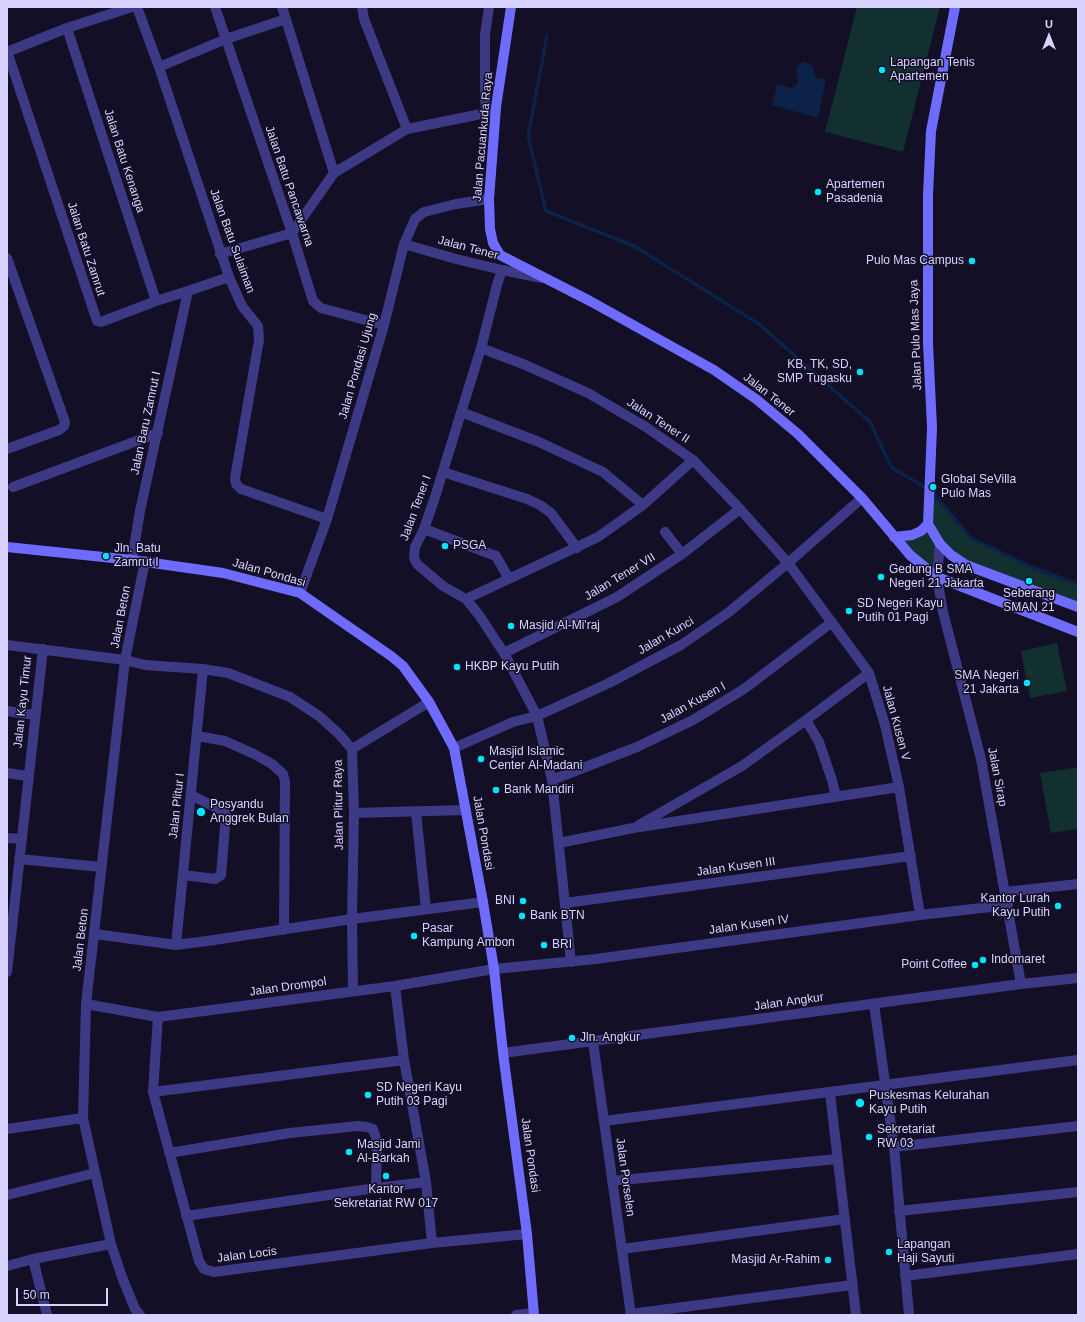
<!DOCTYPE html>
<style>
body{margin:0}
#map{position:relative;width:1085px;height:1322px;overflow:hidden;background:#130f26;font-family:Helvetica,sans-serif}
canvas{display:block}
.frame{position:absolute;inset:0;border:8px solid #d9d4ff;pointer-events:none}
.north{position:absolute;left:1029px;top:16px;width:40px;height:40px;-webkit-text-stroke:3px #130f26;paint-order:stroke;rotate:0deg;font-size:11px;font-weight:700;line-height:16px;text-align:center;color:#d9d4ff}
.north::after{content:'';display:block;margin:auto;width:14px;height:18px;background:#d9d4ff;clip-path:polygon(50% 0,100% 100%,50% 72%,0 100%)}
.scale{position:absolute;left:16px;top:1288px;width:92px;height:18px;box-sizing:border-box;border:2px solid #d9d4ff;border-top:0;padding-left:5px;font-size:12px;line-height:14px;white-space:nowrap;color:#d9d4ff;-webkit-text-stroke:3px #130f26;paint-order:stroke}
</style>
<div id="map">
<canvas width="1085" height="1322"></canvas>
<div class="frame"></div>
<div class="north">U</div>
<div class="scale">50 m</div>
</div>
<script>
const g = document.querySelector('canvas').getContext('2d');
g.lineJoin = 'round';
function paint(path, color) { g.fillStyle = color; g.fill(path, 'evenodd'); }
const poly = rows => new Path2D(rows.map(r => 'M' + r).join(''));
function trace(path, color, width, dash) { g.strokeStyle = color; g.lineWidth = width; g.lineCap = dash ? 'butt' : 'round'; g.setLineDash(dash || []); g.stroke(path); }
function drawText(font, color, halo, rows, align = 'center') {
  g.font = font + ' Helvetica,sans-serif'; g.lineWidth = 3; g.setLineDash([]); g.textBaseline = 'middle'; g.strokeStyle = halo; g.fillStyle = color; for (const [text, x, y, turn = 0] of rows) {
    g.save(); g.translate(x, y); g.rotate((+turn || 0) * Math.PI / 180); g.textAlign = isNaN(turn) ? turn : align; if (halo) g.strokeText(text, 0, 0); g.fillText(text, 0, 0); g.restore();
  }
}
const green = poly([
 [857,7,940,7,903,152,825,132],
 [930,490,971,538,1031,567,1078,585,1078,607,966,565,940,544,937,577,894,537,921,531],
 [1057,643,1067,691,1030,698,1021,651],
 [1078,767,1078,829,1051,833,1040,773]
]);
const water = poly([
 [804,62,812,65,816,78,826,79,818,118,772,105,777,84,792,88,798,83,796,70,800,64]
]);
const stream = poly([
 [547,36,528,136,546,211,634,246,759,324,870,422,892,468,930,490,971,538,1031,567,1078,584]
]);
const street = poly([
 [137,7,159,67,229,277,242,306,258,326,259,340,235,478,236,484,241,489,327,519],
 [215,7,292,233,313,301,321,308,384,325],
 [282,7,334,173],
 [362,7,364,19,407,129],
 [67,28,156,301],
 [7,51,97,321,101,322,156,301,188,291,229,277],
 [7,52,67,28,132,7],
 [159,67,226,39,286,19],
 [486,113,485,94,485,35,489,7],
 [404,244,456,259,502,270,542,278],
 [220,254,292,233,334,173,407,129,496,111],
 [7,258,65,422,64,426,59,430,7,449],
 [502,270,497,285,481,348,435,497,424,529,415,547,414,558,417,564,424,570,443,586,466,599,479,615,504,653,537,716,552,780,571,962],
 [481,348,523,364,588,393,646,427,693,460,740,509,788,563,869,673,885,725,899,787,920,915],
 [461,412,539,442,603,472,643,505],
 [443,472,527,499,540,505,551,513,577,548],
 [13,487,158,433],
 [424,529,496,556,509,579],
 [665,532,682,554],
 [940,544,937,577,943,612,981,759,1021,984],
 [132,560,140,511,188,291],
 [300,593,327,519,384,325,404,244,415,219,424,212,456,204,489,199],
 [466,599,598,537,643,505,693,460],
 [7,645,125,660,145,665,203,669,228,673,290,697,319,716,339,734,352,749,354,813,352,919,353,991],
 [504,653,617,597,682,554,740,509],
 [7,711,35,715],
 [806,720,819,742,832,780,836,797],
 [197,736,225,741,254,754,272,764,283,774,285,781,284,930],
 [454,748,513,722,537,716,609,683,681,645,729,612,788,563,862,498],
 [352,749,429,702],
 [7,773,28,776],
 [552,780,637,747,693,720,744,689,832,622],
 [416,812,426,909],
 [354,813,466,810],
 [639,825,742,766,806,720,869,673],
 [7,838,22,839],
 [559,843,633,828,899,787],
 [19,859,101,867],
 [183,875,215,879,221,875,226,814,223,811,191,795],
 [1005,892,1078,884],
 [565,903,911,856],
 [95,934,176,945,214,940,352,919,483,902],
 [176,945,203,669],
 [7,972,43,649],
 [395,986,404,1060,426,1182,432,1243],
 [86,1004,158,1017,395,986,494,969,596,959,920,915,1008,905],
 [874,1004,894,1147,909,1315],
 [158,1017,153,1092,199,1261,204,1269,214,1272,432,1243,527,1234],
 [593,1042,631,1315],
 [503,1053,1021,984,1078,978],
 [153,1092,404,1060],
 [830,1093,856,1315],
 [604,1121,1078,1060],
 [7,1129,83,1118],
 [894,1147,1078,1126],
 [169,1153,290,1133,358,1126,367,1127,373,1129,377,1141,376,1188],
 [612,1181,837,1159],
 [7,1195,95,1173],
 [899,1211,1078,1192],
 [186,1216,376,1188,426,1182],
 [622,1249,845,1219],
 [33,1259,47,1315],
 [7,1266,33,1259,111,1244],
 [905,1276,1078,1254],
 [630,1314,852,1285],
 [140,1315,135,1309,122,1277,111,1244,83,1118,86,1004,125,660,145,561],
 [516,1315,533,1313]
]);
const secondary = poly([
 [511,7,496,107,489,199,490,229,493,243,500,255,590,301,714,370,756,399,798,434,862,498,910,555,937,577,1078,632],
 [955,7,931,131,928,195,928,343,932,428,928,524,940,544,951,555,966,565,1078,607],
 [894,537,912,535,921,531,928,524],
 [7,547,132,560,223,573,300,593,391,656,403,666,429,702,454,748,483,902,494,969,503,1053,527,1234,534,1315]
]);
const markers = [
 [882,70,4,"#00e5ff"],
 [818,192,4,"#00e5ff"],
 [972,261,4,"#00e5ff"],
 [860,372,4,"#00e5ff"],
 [933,487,4,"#00e5ff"],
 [445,546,4,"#00e5ff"],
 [106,556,4,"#00e5ff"],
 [881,577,4,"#00e5ff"],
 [1029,581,4,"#00e5ff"],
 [849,611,4,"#00e5ff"],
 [511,626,4,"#00e5ff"],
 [457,667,4,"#00e5ff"],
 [1027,683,4,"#00e5ff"],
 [481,759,4,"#00e5ff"],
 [496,790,4,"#00e5ff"],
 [201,812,5,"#00e5ff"],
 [523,901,4,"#00e5ff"],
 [1058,906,4,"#00e5ff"],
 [522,916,4,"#00e5ff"],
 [414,936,4,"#00e5ff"],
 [544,945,4,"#00e5ff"],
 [983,960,4,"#00e5ff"],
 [975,965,4,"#00e5ff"],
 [572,1038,4,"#00e5ff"],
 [368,1095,4,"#00e5ff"],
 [860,1103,5,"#00e5ff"],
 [869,1137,4,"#00e5ff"],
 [349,1152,4,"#00e5ff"],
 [386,1176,4,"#00e5ff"],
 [889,1252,4,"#00e5ff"],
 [828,1260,4,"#00e5ff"]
];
const poiNames = [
 ["Lapangan Tenis",890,63],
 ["Apartemen",890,77],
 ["Apartemen",826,185],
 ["Pasadenia",826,199],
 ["Pulo Mas Campus",964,261,"right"],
 ["KB, TK, SD,",852,365,"right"],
 ["SMP Tugasku",852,379,"right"],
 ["Global SeVilla",941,480],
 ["Pulo Mas",941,494],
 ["PSGA",453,546],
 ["Jln. Batu",114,549],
 ["Zamrut I",114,563],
 ["Gedung B SMA",889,570],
 ["Negeri 21 Jakarta",889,584],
 ["Seberang",1029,594,"center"],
 ["SMAN 21",1029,608,"center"],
 ["SD Negeri Kayu",857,604],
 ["Putih 01 Pagi",857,618],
 ["Masjid Al-Mi'raj",519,626],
 ["HKBP Kayu Putih",465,667],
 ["SMA Negeri",1019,676,"right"],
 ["21 Jakarta",1019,690,"right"],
 ["Masjid Islamic",489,752],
 ["Center Al-Madani",489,766],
 ["Bank Mandiri",504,790],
 ["Posyandu",210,805],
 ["Anggrek Bulan",210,819],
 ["Kantor Lurah",1050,899,"right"],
 ["Kayu Putih",1050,913,"right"],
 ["BNI",515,901,"right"],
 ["Bank BTN",530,916],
 ["Pasar",422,929],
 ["Kampung Ambon",422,943],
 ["BRI",552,945],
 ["Indomaret",991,960],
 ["Point Coffee",967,965,"right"],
 ["Jln. Angkur",580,1038],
 ["SD Negeri Kayu",376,1088],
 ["Putih 03 Pagi",376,1102],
 ["Puskesmas Kelurahan",869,1096],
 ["Kayu Putih",869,1110],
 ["Sekretariat",877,1130],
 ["RW 03",877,1144],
 ["Masjid Jami",357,1145],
 ["Al-Barkah",357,1159],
 ["Kantor",386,1190,"center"],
 ["Sekretariat RW 017",386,1204,"center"],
 ["Lapangan",897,1245],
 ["Haji Sayuti",897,1259],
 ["Masjid Ar-Rahim",820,1260,"right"]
];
const streetNames = [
 ["Jalan Pacuankuda Raya",483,137,-85],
 ["Jalan Batu Kenanga",124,161,72],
 ["Jalan Batu Pancawarna",289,186,71],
 ["Jalan Batu Sulaiman",232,241,70],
 ["Jalan Tener",468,248,15],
 ["Jalan Batu Zamrut",86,249,72],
 ["Jalan Pulo Mas Jaya",916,335,-92],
 ["Jalan Pondasi Ujung",358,366,-74],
 ["Jalan Tener",769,395,38],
 ["Jalan Tener II",658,421,33],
 ["Jalan Baru Zamrut I",146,423,-78],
 ["Jalan Tener I",416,508,-70],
 ["Jalan Pondasi",269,573,16],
 ["Jalan Tener VII",620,577,-31],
 ["Jalan Beton",121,617,-79],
 ["Jalan Kunci",666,636,-30],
 ["Jalan Kayu Timur",23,702,-84],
 ["Jalan Kusen I",693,703,-29],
 ["Jalan Kusen V",896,723,75],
 ["Jalan Sirap",997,777,79],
 ["Jalan Plitur Raya",339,805,-91],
 ["Jalan Plitur I",177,806,-84],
 ["Jalan Pondasi",483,833,80],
 ["Jalan Kusen III",736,867,-8],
 ["Jalan Kusen IV",749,925,-8],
 ["Jalan Beton",81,940,-83],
 ["Jalan Drompol",288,987,-8],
 ["Jalan Angkur",789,1002,-8],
 ["Jalan Pondasi",530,1155,82],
 ["Jalan Porselen",625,1177,82],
 ["Jalan Locis",247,1255,-7]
];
paint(green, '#12302f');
paint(water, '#0c2248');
trace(stream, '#0c2248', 3.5);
trace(street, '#3d3a85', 10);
trace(secondary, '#6f6bff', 10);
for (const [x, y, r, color] of markers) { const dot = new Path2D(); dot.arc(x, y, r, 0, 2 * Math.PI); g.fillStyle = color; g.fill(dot); trace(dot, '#130f26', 1.5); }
drawText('12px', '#d9d4ff', '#130f26', poiNames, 'left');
drawText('12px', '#d9d4ff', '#130f26', streetNames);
</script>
